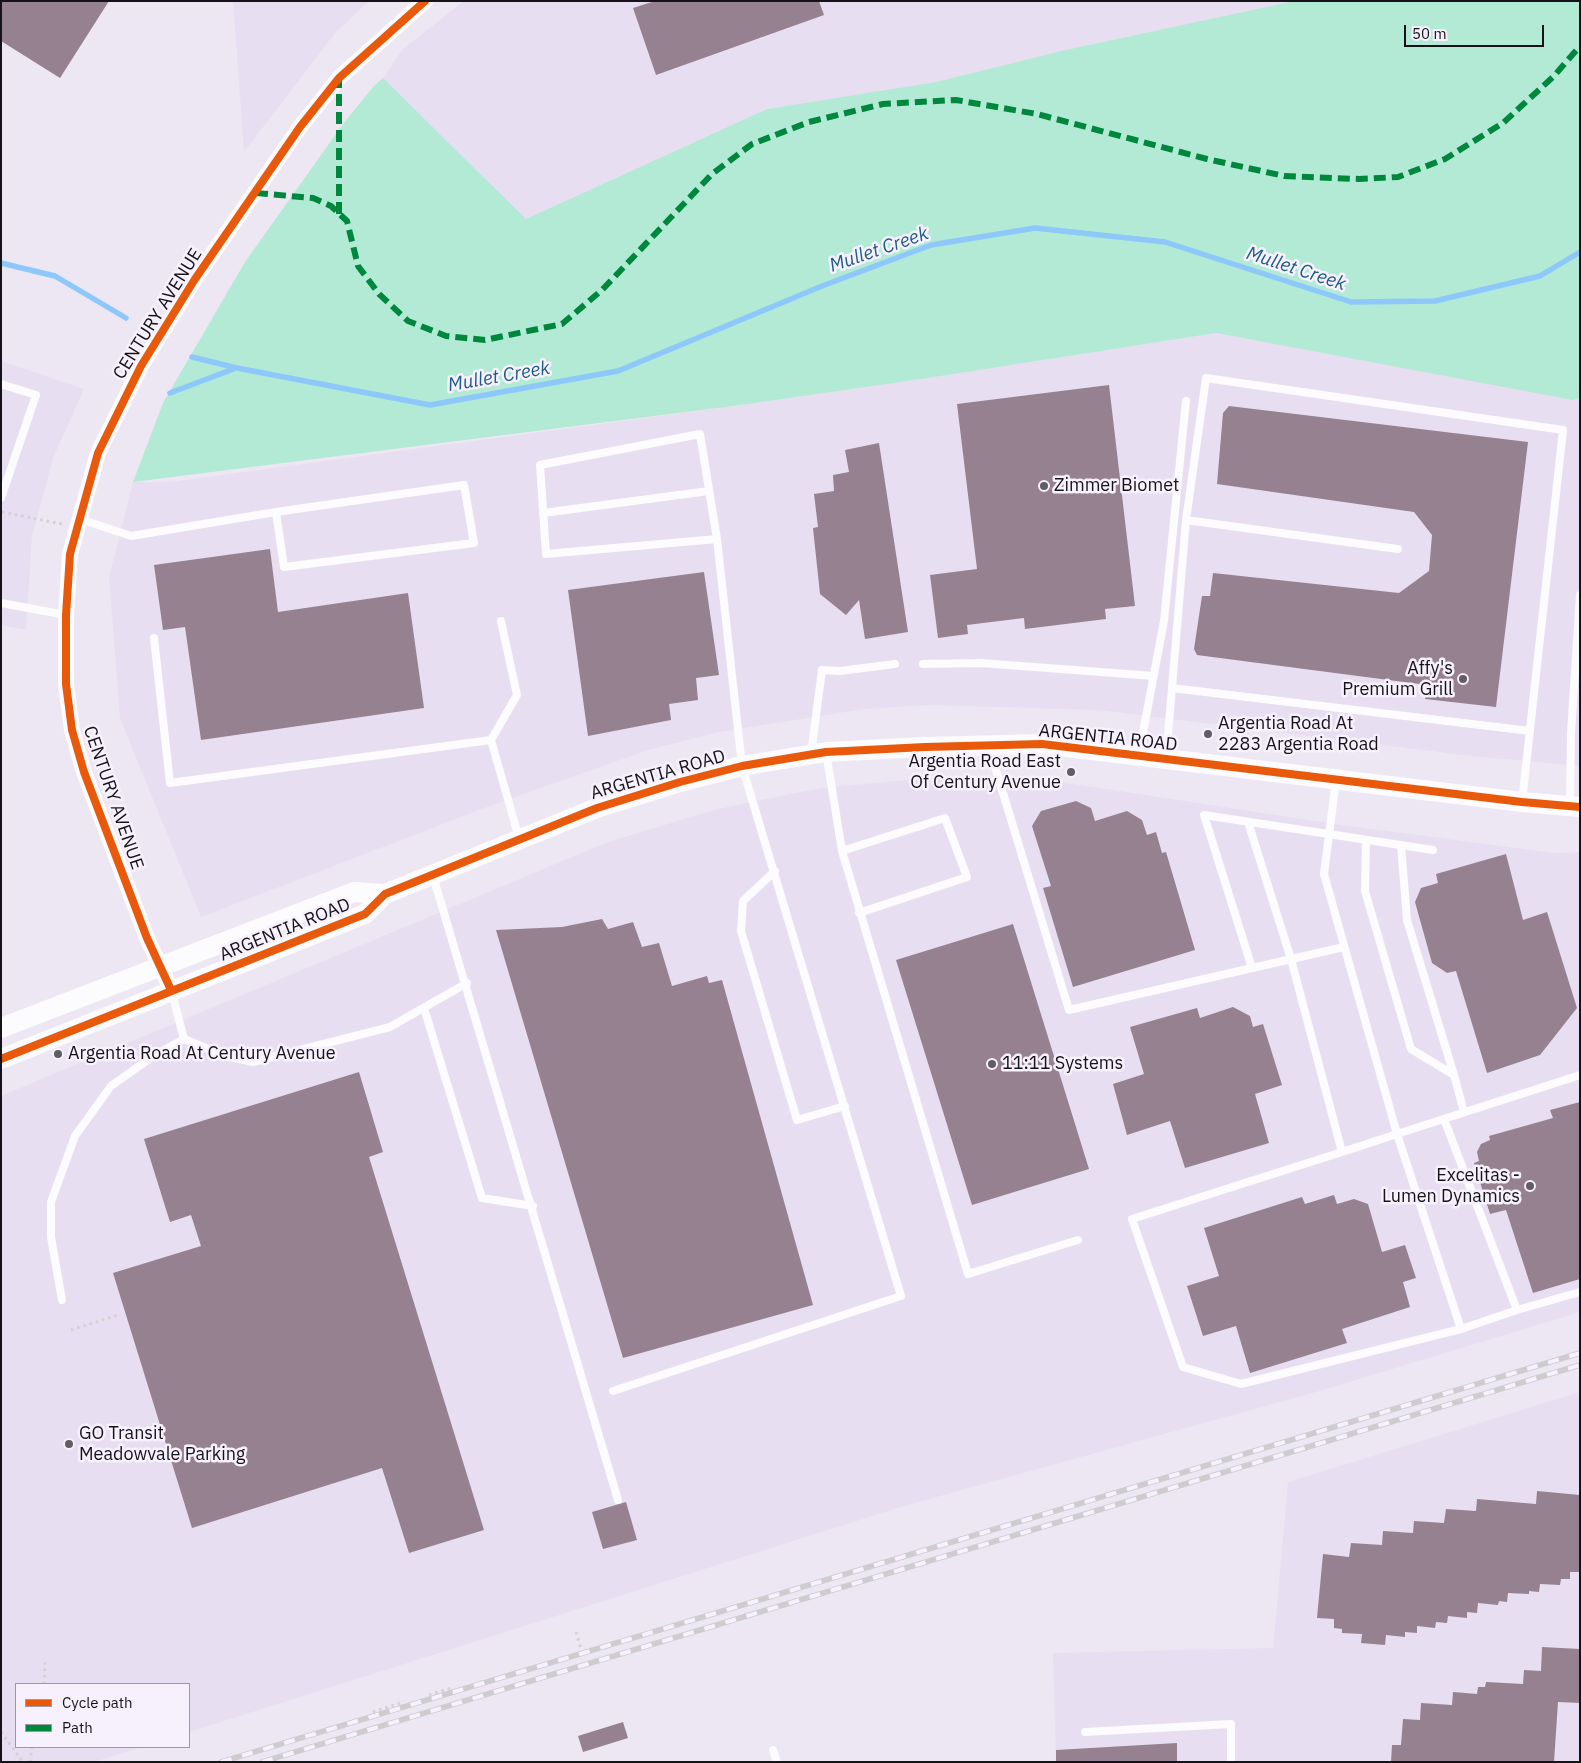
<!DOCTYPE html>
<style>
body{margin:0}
#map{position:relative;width:1581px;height:1763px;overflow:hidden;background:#ece7f2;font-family:"IBM Plex Sans",sans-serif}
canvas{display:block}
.frame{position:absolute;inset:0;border:2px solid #161219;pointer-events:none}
.legend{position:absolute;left:15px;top:1683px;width:175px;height:65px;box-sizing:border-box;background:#f7f1fd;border:1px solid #9d98a2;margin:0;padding:6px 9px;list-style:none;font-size:15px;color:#161219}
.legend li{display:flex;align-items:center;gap:10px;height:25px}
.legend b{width:25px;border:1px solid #9d98a2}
.scale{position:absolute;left:1404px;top:25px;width:140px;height:22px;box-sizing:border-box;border:2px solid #161219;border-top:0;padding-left:6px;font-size:15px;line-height:18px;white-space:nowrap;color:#161219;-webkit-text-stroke:4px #f7f1fd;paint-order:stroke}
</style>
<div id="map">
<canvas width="1581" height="1763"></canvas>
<div class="frame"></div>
<ul class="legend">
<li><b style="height:6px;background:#e8590c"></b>Cycle path</li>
<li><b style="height:6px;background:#00873e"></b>Path</li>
</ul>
<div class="scale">50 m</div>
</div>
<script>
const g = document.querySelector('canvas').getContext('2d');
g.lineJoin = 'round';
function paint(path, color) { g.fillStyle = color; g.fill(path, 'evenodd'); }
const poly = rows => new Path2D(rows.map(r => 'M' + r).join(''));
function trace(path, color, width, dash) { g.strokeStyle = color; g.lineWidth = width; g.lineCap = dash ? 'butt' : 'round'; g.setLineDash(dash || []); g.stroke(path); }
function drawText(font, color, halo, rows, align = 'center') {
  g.font = font + ' "IBM Plex Sans",sans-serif'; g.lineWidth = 5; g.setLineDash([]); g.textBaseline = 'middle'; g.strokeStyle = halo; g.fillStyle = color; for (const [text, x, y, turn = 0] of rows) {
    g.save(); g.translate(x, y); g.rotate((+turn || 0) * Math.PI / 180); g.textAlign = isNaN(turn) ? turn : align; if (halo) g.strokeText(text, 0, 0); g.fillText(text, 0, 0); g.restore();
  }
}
const built = poly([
 [233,1,369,1,335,33,244,152],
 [464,1,1294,1,1061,51,936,82,767,109,526,219,383,78,403,49],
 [1216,333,1573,399,1580,398,1580,766,1472,756,1098,710,930,705,864,709,719,732,648,750,487,807,201,917,120,718,109,577,133,482,170,482,741,405,928,378],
 [1,361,84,389,53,458,32,536,26,630,1,625],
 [916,779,1061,782,1341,825,1555,853,1580,852,1580,1312,1323,1390,904,1506,189,1732,189,1684,16,1684,16,1747,142,1747,94,1762,1,1762,1,1096,608,842,714,810,790,794,823,788],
 [1580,1392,1580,1762,1056,1762,1053,1653,1273,1648,1288,1482]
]);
const green = poly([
 [1294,1,1580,1,1580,398,1573,400,1216,333,928,378,741,405,133,482,163,403,245,262,346,120,374,86,383,78,526,219,767,109,936,82,1061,51]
]);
const stream = poly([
 [1,263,55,276,126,318],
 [192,357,237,368,430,405,618,371,822,286,931,245,1035,228,1165,242,1351,302,1435,301,1540,276,1580,252],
 [170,393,236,368]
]);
const building = poly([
 [1,1,109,1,60,78,1,41],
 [655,1,819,1,824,15,656,75,633,8],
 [1109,385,1135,606,1105,609,1106,619,1025,629,1024,618,967,625,968,634,938,638,930,575,977,569,957,404],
 [1229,406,1528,442,1496,707,1425,699,1427,685,1197,655,1194,649,1202,596,1210,596,1213,573,1399,593,1429,571,1432,535,1414,512,1217,484,1223,413],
 [879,443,908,632,865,639,859,600,846,615,820,594,813,528,818,527,814,494,834,491,833,475,849,472,845,450],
 [270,549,278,612,408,593,424,708,201,740,185,627,163,630,154,565],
 [704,572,719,675,696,678,698,700,669,704,671,720,588,736,568,590],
 [1076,801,1091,808,1095,821,1127,811,1142,820,1147,835,1156,832,1162,853,1166,852,1195,950,1073,987,1043,888,1051,886,1032,826,1041,811],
 [1506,854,1523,920,1547,912,1577,1008,1540,1055,1487,1073,1456,971,1447,973,1432,963,1415,902,1421,888,1438,883,1436,874],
 [602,919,608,929,633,922,642,947,659,943,672,986,707,976,709,983,722,980,813,1305,623,1358,496,930,562,927],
 [1013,924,1089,1169,972,1205,896,960],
 [1233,1007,1250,1016,1253,1027,1263,1024,1282,1085,1255,1094,1269,1143,1185,1168,1170,1121,1127,1135,1113,1084,1144,1074,1130,1027,1197,1008,1200,1018],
 [359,1072,383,1152,369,1157,484,1530,409,1553,382,1468,192,1528,113,1273,201,1246,191,1215,170,1222,144,1139],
 [1580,1102,1580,1279,1533,1293,1506,1210,1490,1214,1474,1163,1479,1161,1477,1152,1481,1144,1490,1140,1489,1136,1553,1118,1550,1110],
 [1334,1195,1337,1204,1354,1199,1368,1204,1382,1252,1405,1245,1416,1278,1403,1282,1410,1307,1342,1329,1347,1343,1250,1373,1236,1326,1203,1336,1187,1286,1219,1276,1204,1228,1302,1197,1305,1204],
 [1537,1491,1580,1495,1580,1572,1570,1572,1570,1579,1561,1579,1560,1585,1540,1584,1539,1592,1529,1591,1529,1594,1508,1593,1507,1602,1499,1601,1498,1605,1478,1603,1477,1613,1467,1612,1467,1618,1448,1616,1447,1623,1436,1622,1435,1628,1417,1626,1417,1633,1405,1632,1405,1637,1386,1635,1385,1645,1361,1643,1362,1634,1342,1633,1342,1629,1334,1628,1334,1619,1317,1618,1323,1554,1349,1557,1351,1543,1382,1545,1383,1531,1413,1533,1414,1521,1444,1523,1446,1509,1476,1511,1477,1499,1536,1504],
 [626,1502,637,1540,603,1549,592,1512],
 [1542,1647,1580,1649,1580,1703,1558,1702,1554,1762,1391,1762,1392,1745,1401,1745,1403,1719,1420,1720,1421,1703,1452,1705,1453,1692,1477,1694,1478,1687,1485,1687,1486,1682,1523,1684,1524,1670,1541,1671],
 [623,1722,628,1738,583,1752,578,1736],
 [1177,1743,1177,1762,1056,1762,1056,1750]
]);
const path = poly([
 [2,512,62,524],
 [71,1330,118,1315],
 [576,1632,581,1649],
 [44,1684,45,1658],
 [429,1695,451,1688],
 [373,1712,403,1702],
 [1,1732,23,1762],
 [30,1762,32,1747]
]);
const service = poly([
 [1,384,36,395,1,498],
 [464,485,474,543,284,567,276,512,464,485],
 [543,513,709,491],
 [80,519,131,536,276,512],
 [1186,520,1398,549],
 [1,603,66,615],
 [501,621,517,695,491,740,519,838],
 [154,638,170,783,491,740],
 [923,664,981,663,1154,676],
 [1172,688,1530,731],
 [989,747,1069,1010,1344,947],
 [826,752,842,851,968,1274,1078,1240],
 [811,754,822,670,840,671,895,664],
 [1139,754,1164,621,1186,401],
 [1166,759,1186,520,1206,378,1563,430,1522,802],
 [1336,780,1324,874,1397,1134,1580,1075],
 [1570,805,1571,733,1580,595],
 [1248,822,1291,959,1342,1152,1397,1134,1461,1329,1517,1310,1444,1119],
 [1366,840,1365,891,1411,1049,1454,1075,1464,1112],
 [1401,845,1407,920,1454,1075],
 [842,851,945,818,967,877,859,913],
 [775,871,743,901,741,931,797,1120,845,1106],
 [433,876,618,1500],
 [1252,968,1204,815,1433,850],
 [172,993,184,1039],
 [424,1008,482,1198,533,1206],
 [1342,1152,1132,1219,1183,1367,1241,1384,1461,1329],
 [62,1300,51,1237,51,1202,75,1136,111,1086,152,1057,184,1039,226,1056,253,1062,390,1027,467,983],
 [1517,1310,1580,1292],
 [613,1391,901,1296,742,766,717,539,700,434,540,465,546,554,717,539],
 [1085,1732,1231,1724,1231,1762],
 [773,1750,777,1762]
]);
const minor = poly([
 [171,990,147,938,84,772,72,730,66,684,66,615,70,554,98,453,141,366,195,279,300,127,339,78,425,1]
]);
const tertiary = poly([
 [1,1028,354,892,385,894],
 [1,1059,365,914,385,894,597,808,680,782,742,766,826,752,925,747,1042,744,1522,802,1580,807]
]);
const rail = poly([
 [221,1762,1580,1353],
 [262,1762,1580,1365]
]);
const quiet = poly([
 [256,193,313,198,331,206,347,221,358,266,379,294,408,321,446,336,485,340,562,324,602,290,712,174,752,144,809,122,883,104,956,100,1037,114,1207,159,1284,176,1359,179,1398,177,1445,159,1503,123,1554,76,1580,46],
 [339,214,339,79]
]);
const cycleway = poly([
 [171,990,147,938,84,772,72,730,66,684,66,615,70,554,98,453,141,366,195,279,300,127,339,78,425,1],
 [1,1059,365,914,385,894,597,808,680,782,742,766,826,752,925,747,1042,744,1522,802,1580,807]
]);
const markers = [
 [1044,486,5,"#615d65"],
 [1463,679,5,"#615d65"],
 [1208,734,5,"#615d65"],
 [1071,772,5,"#615d65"],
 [58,1054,5,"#615d65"],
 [992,1064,5,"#615d65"],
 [1530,1186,5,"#615d65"],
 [69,1444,5,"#615d65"]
];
const streetNames = [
 ["CENTURY AVENUE",158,314,-58],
 ["ARGENTIA ROAD",1108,738,6],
 ["ARGENTIA ROAD",658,775,-16],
 ["CENTURY AVENUE",113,798,71],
 ["ARGENTIA ROAD",285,930,-22]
];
const poiNames = [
 ["Zimmer Biomet",1054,486],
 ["Affy's",1453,669,"right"],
 ["Premium Grill",1453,690,"right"],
 ["Argentia Road At",1218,724],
 ["2283 Argentia Road",1218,745],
 ["Argentia Road East",1061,762,"right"],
 ["Of Century Avenue",1061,783,"right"],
 ["Argentia Road At Century Avenue",68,1054],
 ["11:11 Systems",1002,1064],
 ["Excelitas -",1520,1176,"right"],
 ["Lumen Dynamics",1520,1197,"right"],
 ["GO Transit",79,1434],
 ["Meadowvale Parking",79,1455]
];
const waterNames = [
 ["Mullet Creek",879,250,-19],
 ["Mullet Creek",1296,269,18],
 ["Mullet Creek",499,377,-10]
];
paint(built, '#e8def1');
paint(green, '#b2ead5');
trace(stream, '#8ec8fa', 5.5);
paint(building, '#958190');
trace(path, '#d2d1d4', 3, [2.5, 4]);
trace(service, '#fcfbfd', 8);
trace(minor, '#fcfbfd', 16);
trace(tertiary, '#fcfbfd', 20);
trace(rail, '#cdcccf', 5.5);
trace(rail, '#f7f1fd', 4, [11]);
trace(quiet, '#00873e', 6, [12, 6]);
trace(cycleway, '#e8590c', 8);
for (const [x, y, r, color] of markers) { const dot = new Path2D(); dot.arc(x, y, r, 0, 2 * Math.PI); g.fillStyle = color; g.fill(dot); trace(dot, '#f7f1fd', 2); }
drawText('18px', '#161219', '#f7f1fd', streetNames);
drawText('18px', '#161219', '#f7f1fd', poiNames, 'left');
drawText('italic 19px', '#205c89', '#f7f1fd', waterNames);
</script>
